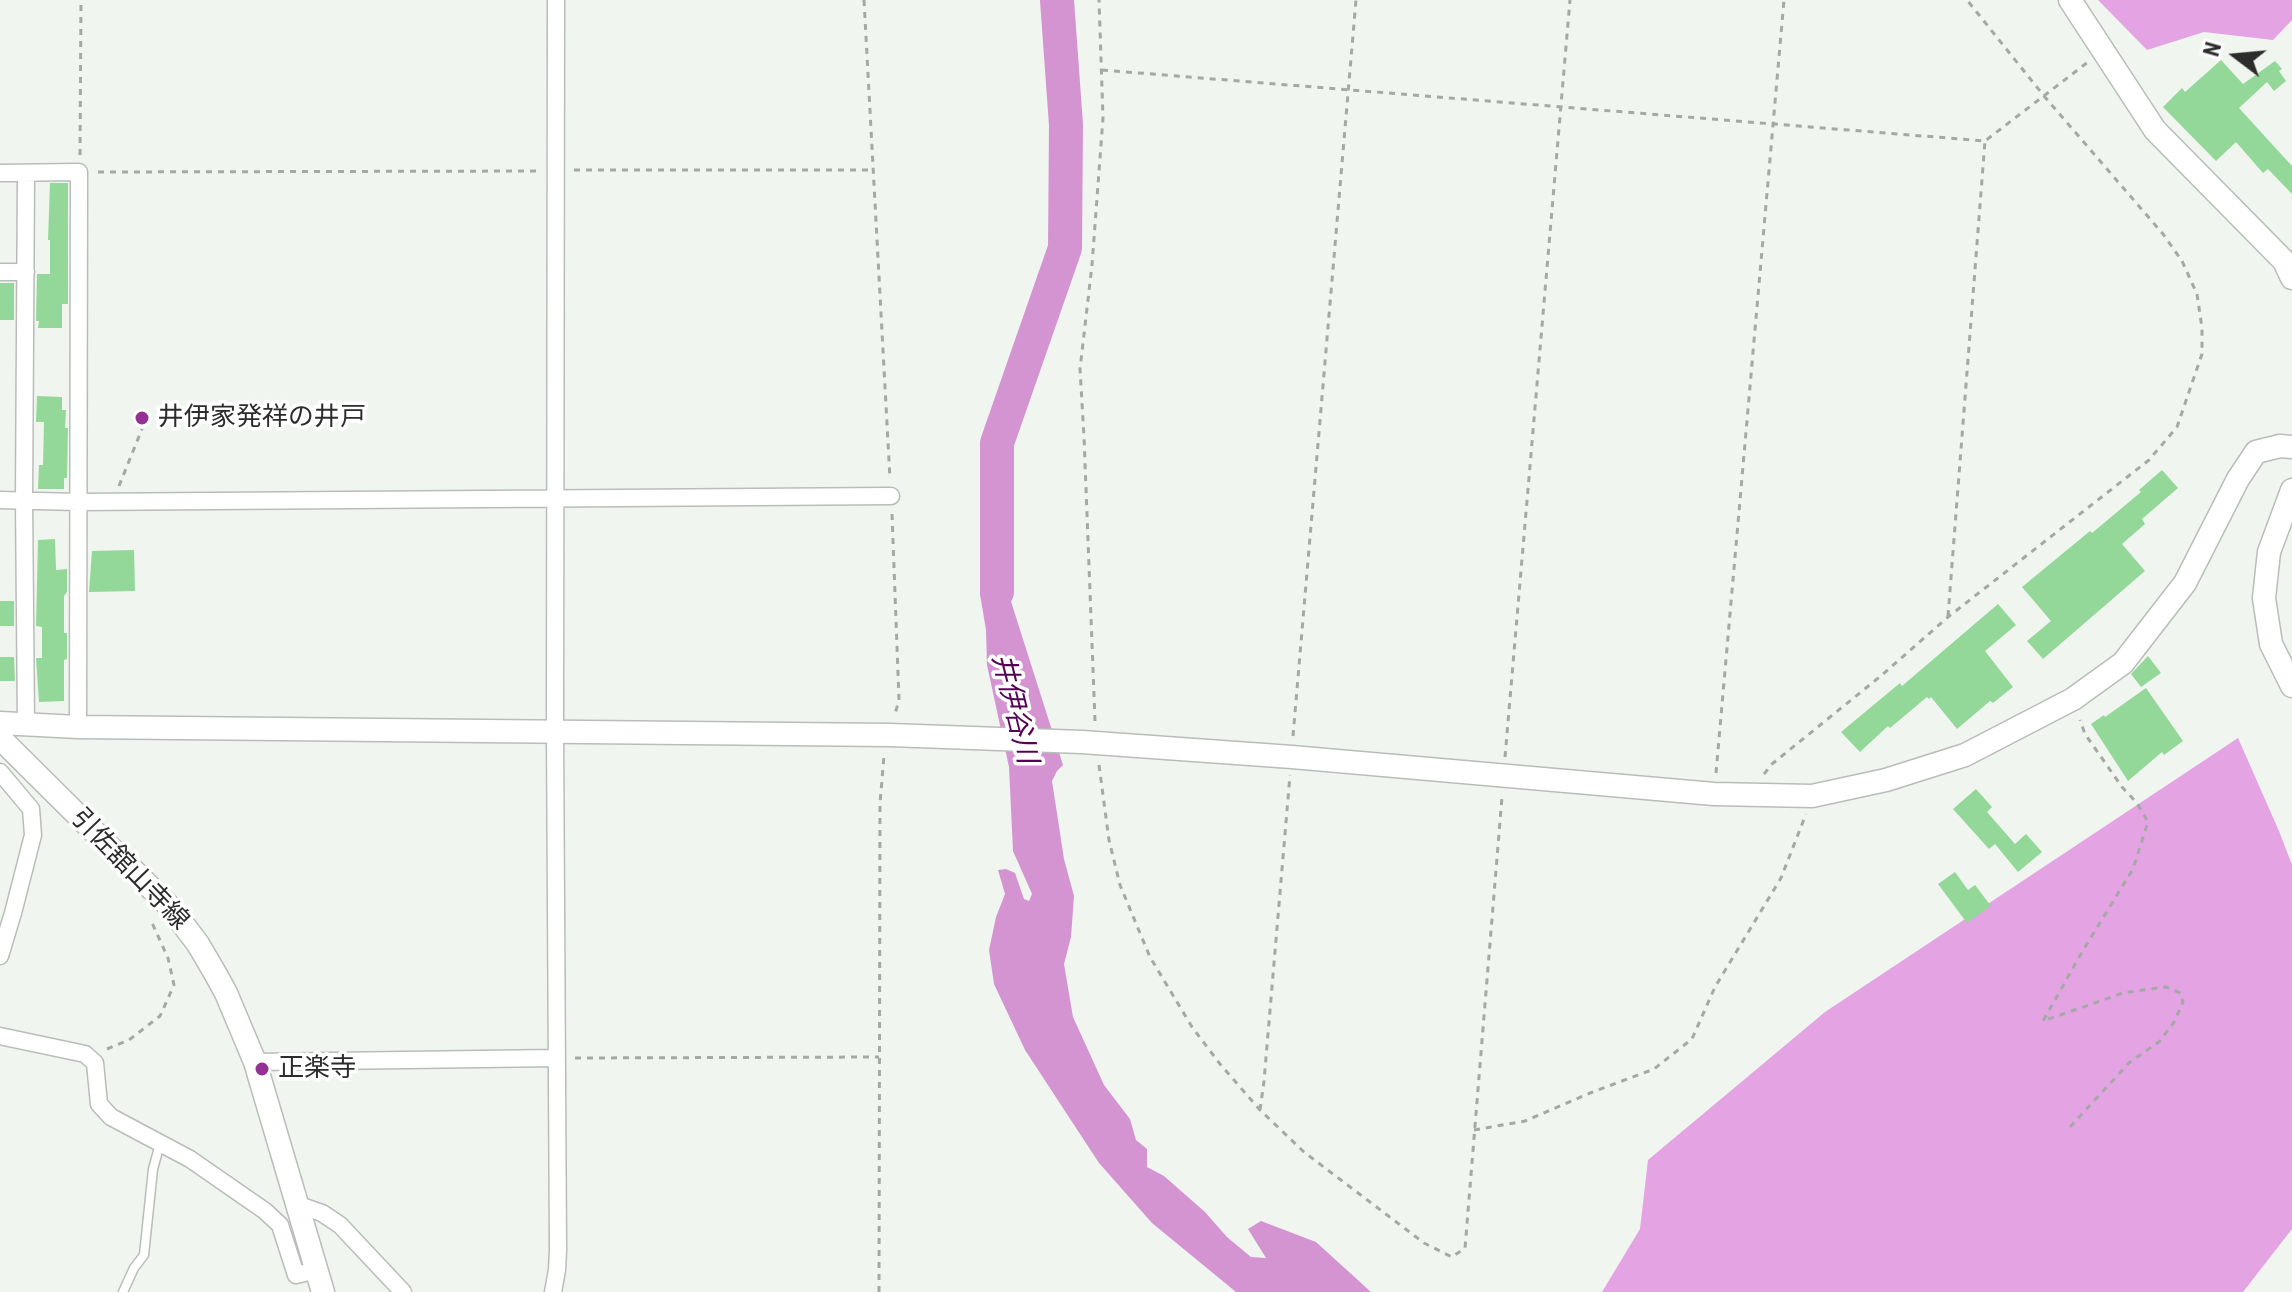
<!DOCTYPE html>
<meta charset="utf-8">
<style>
body{margin:0}
#map{position:relative;width:2292px;height:1292px;overflow:hidden;background:#f0f5f0;font-family:"Roboto Condensed",sans-serif}
canvas{display:block}
.north{position:absolute;left:2196px;top:16px;width:80px;height:80px;-webkit-text-stroke:6px #fff;paint-order:stroke;rotate:286deg;font-size:22px;font-weight:700;line-height:32px;text-align:center;color:#2b2c2b}
.north::after{content:'';display:block;margin:auto;width:28px;height:36px;background:#2b2c2b;clip-path:polygon(50% 0,100% 100%,50% 72%,0 100%)}
</style>
<div id="map">
<canvas width="2292" height="1292"></canvas>
<div class="north">N</div>
</div>
<script>
const g = document.querySelector('canvas').getContext('2d');
g.lineJoin = 'round';
function paint(path, color) { g.fillStyle = color; g.fill(path, 'evenodd'); }
const poly = rows => new Path2D(rows.map(r => 'M' + r).join(''));
function trace(path, color, width, dash) { g.strokeStyle = color; g.lineWidth = width; g.lineCap = dash ? 'butt' : 'round'; g.setLineDash(dash || []); g.stroke(path); }
function drawText(font, color, halo, rows, align = 'center') {
  g.font = font + ' "Roboto Condensed","Noto Sans JP",sans-serif'; g.lineWidth = 7; g.setLineDash([]); g.textBaseline = 'middle'; g.strokeStyle = halo; g.fillStyle = color; for (const [text, x, y, turn = 0] of rows) {
    g.save(); g.translate(x, y); g.rotate((+turn || 0) * Math.PI / 180); g.textAlign = isNaN(turn) ? turn : align; if (halo) g.strokeText(text, 0, 0); g.fillText(text, 0, 0); g.restore();
  }
}
const forest = poly([
 [2098,0,2292,0,2292,20,2273,40,2204,32,2147,50],
 [2238,738,2279,831,2292,865,2292,1229,2243,1292,1602,1292,1640,1229,1648,1160,1825,1012]
]);
const water = poly([
 [1004,547,1001,570,1063,765,1057,771,1052,781,1064,859,1074,896,1071,937,1064,964,1073,1017,1104,1085,1130,1119,1136,1140,1147,1149,1147,1167,1164,1176,1205,1212,1227,1237,1251,1257,1266,1258,1248,1229,1261,1221,1316,1242,1371,1292,1236,1292,1152,1223,1099,1163,1025,1050,994,984,989,950,996,917,1005,894,998,870,1006,869,1015,873,1024,899,1029,901,1032,894,1013,851,1009,767,987,665,986,630,980,594,981,548]
]);
const river = poly([
 [997,592,997,443,1065,248,1066,125,1057,0]
]);
const building = poly([
 [2221,60,2243,84,2275,61,2282,69,2279,71,2286,81,2274,91,2267,82,2239,108,2292,166,2292,194,2268,169,2263,173,2236,142,2216,161,2163,107,2182,88,2185,92],
 [50,183,68,183,68,304,62,304,62,328,38,328,39,321,36,321,37,274,50,274,50,240,48,240],
 [0,283,14,283,14,320,0,320],
 [37,396,62,397,62,410,66,410,65,428,68,428,67,478,64,478,64,489,38,489,39,465,43,465,44,422,36,422],
 [2162,470,2178,488,2142,519,2145,524,2122,544,2145,571,2043,659,2027,641,2051,621,2022,587,2090,531,2092,533,2141,492,2139,490],
 [55,539,56,570,67,569,67,592,64,596,64,633,67,633,67,659,64,660,64,701,39,702,36,658,42,658,42,627,36,626,38,540],
 [134,550,135,591,89,592,92,551],
 [0,601,14,601,14,626,0,626],
 [1998,604,2016,625,1985,651,2013,687,1993,703,1990,701,1957,729,1931,697,1929,699,1927,697,1890,728,1888,726,1860,752,1841,732,1900,683,1902,686],
 [2148,656,2161,673,2141,687,2131,674],
 [0,657,14,657,15,681,0,681],
 [2146,688,2183,741,2164,755,2162,752,2128,781,2091,724,2104,715,2105,717],
 [1976,789,1992,807,1987,812,2015,844,2026,834,2042,852,2018,872,1995,844,1989,849,1953,809],
 [1955,872,1968,890,1975,885,1991,906,1967,923,1938,884]
]);
const path = poly([
 [864,0,890,479],
 [1102,70,1985,141,2088,62],
 [80,155,81,0],
 [574,170,874,170],
 [98,172,538,171],
 [119,486,142,429],
 [892,514,899,700,895,714],
 [1948,616,1985,141],
 [1095,721,1084,437,1080,369,1092,265,1103,118,1099,0],
 [1293,736,1356,0],
 [1505,757,1570,0],
 [1099,765,1109,840,1120,885,1150,957,1192,1027,1220,1064,1260,1110,1304,1152,1424,1243,1452,1257,1465,1248,1502,797],
 [1716,773,1784,0],
 [1764,774,1772,764,1882,675,1948,617,2149,460,2177,427,2202,354,2202,328,2197,294,2182,261,2163,234,2044,96,1967,0],
 [107,1049,129,1040,160,1016,174,985,168,958,153,925,156,925],
 [575,1058,879,1057],
 [1260,1110,1264,1081,1290,775],
 [2070,1127,2129,1063,2160,1041,2174,1022,2183,1002,2180,993,2166,987,2149,989,2123,993,2043,1021,2082,952,2133,869,2148,822,2137,803,2122,787,2085,734,2080,720],
 [1474,1130,1525,1121,1590,1093,1654,1069,1692,1039,1715,987,1781,878,1806,814],
 [879,1292,880,803,884,756]
]);
const lane = poly([
 [123,1292,134,1268,144,1255,153,1169,160,1144]
]);
const street = poly([
 [0,173,79,172,78,727],
 [0,272,26,272],
 [0,500,78,502,891,496],
 [26,724,24,500,26,173],
 [0,772,31,809,33,835,13,913,0,956],
 [0,1036,85,1054,95,1063,99,1104,111,1117,190,1159,265,1211,280,1225,296,1275,317,1270],
 [255,1062,556,1058],
 [296,1204,322,1213,340,1225,403,1292],
 [553,1292,557,1270,558,1250,555,731,556,0]
]);
const secondary = poly([
 [2070,0,2155,130,2284,261,2292,278],
 [2292,490,2269,552,2264,598,2271,644,2292,686],
 [0,723,78,727,890,735,1082,742,1292,757,1714,794,1812,796,1886,780,1965,755,2073,699,2123,663,2185,583,2238,479,2256,452,2280,446,2292,447],
 [0,738,170,907,198,944,215,973,226,993,255,1062,323,1292]
]);
const markers = [
 [142,418,8,"#953095"],
 [262,1069,8,"#953095"]
];
const poiNames = [
 ["井伊家発祥の井戸",158,418],
 ["正楽寺",278,1069]
];
const streetNames = [
 ["引佐舘山寺線",129,870,46]
];
const waterNames = [
 ["井伊谷川",1013,709,76]
];
paint(forest, '#e4a3e2');
paint(water, '#d494d2');
trace(river, '#d494d2', 34);
paint(building, '#93d898');
trace(lane, '#b9bdb9', 11);
trace(street, '#b9bdb9', 19);
trace(secondary, '#b9bdb9', 25);
trace(path, '#a5a8a5', 3, [6, 6]);
trace(lane, '#fff', 8);
trace(street, '#fff', 16);
trace(secondary, '#fff', 22);
for (const [x, y, r, color] of markers) { const dot = new Path2D(); dot.arc(x, y, r, 0, 2 * Math.PI); g.fillStyle = color; g.fill(dot); trace(dot, '#fff', 3); }
drawText('26px', '#2b2c2b', '#fff', poiNames, 'left');
drawText('26px', '#2b2c2b', '#fff', streetNames);
drawText('italic 28px', '#540355', '#fff', waterNames);
</script>
